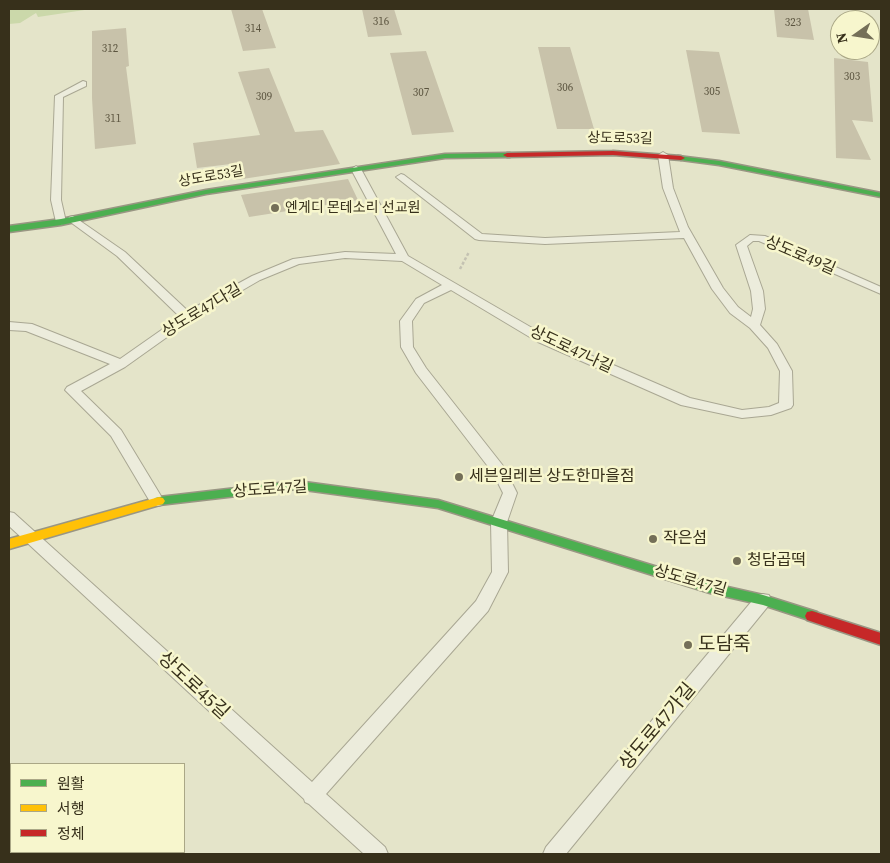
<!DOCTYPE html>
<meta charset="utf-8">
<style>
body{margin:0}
#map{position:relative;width:890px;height:863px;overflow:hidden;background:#e4e4c9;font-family:"Source Serif 4","Noto Sans KR",serif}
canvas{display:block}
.frame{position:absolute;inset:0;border:10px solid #37301b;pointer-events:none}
.legend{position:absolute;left:10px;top:763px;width:175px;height:90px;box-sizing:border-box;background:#f7f6cd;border:1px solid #aaa786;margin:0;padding:6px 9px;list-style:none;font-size:15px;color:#37301b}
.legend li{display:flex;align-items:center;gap:10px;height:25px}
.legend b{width:25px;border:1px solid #aaa786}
.north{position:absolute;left:830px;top:10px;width:50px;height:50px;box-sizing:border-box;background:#f7f6cd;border:1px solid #aaa786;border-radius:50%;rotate:257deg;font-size:14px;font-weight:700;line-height:20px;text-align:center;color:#37301b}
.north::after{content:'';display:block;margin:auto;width:18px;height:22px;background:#746f58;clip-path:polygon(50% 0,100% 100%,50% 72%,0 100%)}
</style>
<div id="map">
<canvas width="890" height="863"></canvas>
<div class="frame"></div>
<ul class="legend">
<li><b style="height:6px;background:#4caf50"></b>원활</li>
<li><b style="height:6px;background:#ffc107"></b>서행</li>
<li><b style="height:6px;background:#c62828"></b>정체</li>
</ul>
<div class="north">N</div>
</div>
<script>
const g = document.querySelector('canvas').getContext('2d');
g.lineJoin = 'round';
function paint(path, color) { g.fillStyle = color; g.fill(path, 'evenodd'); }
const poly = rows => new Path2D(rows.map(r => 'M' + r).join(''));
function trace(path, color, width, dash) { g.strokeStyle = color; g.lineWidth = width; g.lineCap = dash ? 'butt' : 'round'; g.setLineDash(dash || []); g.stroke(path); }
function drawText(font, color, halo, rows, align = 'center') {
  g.font = font + ' "Source Serif 4","Noto Sans KR",serif'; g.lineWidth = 5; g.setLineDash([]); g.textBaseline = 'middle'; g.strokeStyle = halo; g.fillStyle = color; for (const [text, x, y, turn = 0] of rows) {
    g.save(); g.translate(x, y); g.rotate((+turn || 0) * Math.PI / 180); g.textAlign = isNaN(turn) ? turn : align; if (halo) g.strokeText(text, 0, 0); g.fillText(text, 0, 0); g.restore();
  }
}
const green = poly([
 [9,9,91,9,38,17,36,13,20,23,9,24]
]);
const building = poly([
 [231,9,262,9,276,48,243,51],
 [362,9,394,9,402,35,368,37],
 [774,9,808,9,814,40,777,37],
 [126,28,129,66,126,67,136,144,95,149,92,98,92,31],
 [538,47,570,47,594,129,557,129],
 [686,50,719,52,740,134,702,132],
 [426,51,454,132,412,135,390,53],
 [834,58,868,62,873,122,852,120,871,160,836,158],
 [269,68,295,132,323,130,340,164,236,180,231,164,197,168,193,143,260,135,238,72],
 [348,179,358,200,249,217,241,195]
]);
const path = poly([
 [460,269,469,252]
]);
const lane = poly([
 [83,81,86,82,86,86,63,97,61,200,66,222,61,225,56,222,51,200,55,96,83,81],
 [663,152,668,155,673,188,688,227,723,288,738,307,751,317,753,309,751,291,736,245,750,235,765,236,881,287,881,294,759,241,753,241,747,246,763,291,765,309,760,325,777,344,792,371,793,405,791,408,771,415,742,418,681,405,538,342,451,290,424,303,412,321,413,347,426,368,504,467,517,493,507,522,508,572,488,611,326,794,385,847,388,854,364,854,309,804,305,802,304,799,9,526,9,512,14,513,312,782,476,601,492,572,491,522,503,493,493,473,416,373,401,347,400,321,416,299,442,285,402,261,345,258,299,264,260,280,191,320,125,367,81,391,121,430,164,501,162,505,157,506,152,505,111,436,65,390,67,387,110,364,26,331,9,330,9,322,32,324,120,359,180,317,117,256,69,221,68,219,69,217,73,216,125,252,188,311,252,276,293,259,345,252,396,254,351,169,356,166,361,169,408,256,546,336,690,398,742,410,769,407,779,403,780,371,768,348,750,328,730,313,712,289,684,238,545,244,479,240,475,239,396,177,401,174,404,175,482,234,545,238,680,232,663,188,658,155,663,152],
 [763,594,769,595,771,600,769,605,566,854,543,854,546,847,757,595,763,594]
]);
const fast = poly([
 [507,153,510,153,510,157,445,158,206,194,61,225,9,232,9,226,61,219,206,190,445,154,507,153],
 [678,156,719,161,881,193,881,197,719,165,681,160,677,158,678,156],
 [297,481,438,500,710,583,763,595,817,612,819,616,817,620,812,621,763,605,710,593,438,508,297,489,159,505,155,504,153,501,155,498,159,497,297,481]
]);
const slow = poly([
 [159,497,163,498,165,501,163,504,9,549,9,539,159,497]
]);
const jam = poly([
 [613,151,681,156,685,158,681,160,613,155,507,157,503,155,507,153,613,151],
 [812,611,881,633,881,645,807,620,805,616,807,612,812,611]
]);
const markers = [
 [275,208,5,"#746f58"],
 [459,477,5,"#746f58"],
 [653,539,5,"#746f58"],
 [737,561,5,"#746f58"],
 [688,645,5,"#746f58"]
];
const farNumbernames = [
 ["316",381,22],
 ["323",793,23],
 ["314",253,29],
 ["312",110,49],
 ["303",852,77],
 ["306",565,88],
 ["305",712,92],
 ["307",421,93],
 ["309",264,97],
 ["311",113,119]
];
const farStreetnames = [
 ["상도로53길",620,139,1],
 ["상도로53길",211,177,-10]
];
const farPoinames = [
 ["엔게디 몬테소리 선교원",285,208]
];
const streetNames = [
 ["상도로49길",800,256,23],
 ["상도로47다길",202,311,-31],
 ["상도로47나길",571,350,25],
 ["상도로47길",270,490,-4],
 ["상도로47길",690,581,16]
];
const poiNames = [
 ["세븐일레븐 상도한마을점",469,477],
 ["작은섬",663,539],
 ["청담곱떡",747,561]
];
const nearPoinames = [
 ["도담죽",698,645]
];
const nearStreetnames = [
 ["상도로45길",193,686,43],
 ["상도로47가길",658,727,-50]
];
paint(green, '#cbd8aa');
paint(building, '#c8c2aa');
trace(lane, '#a9a793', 2);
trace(fast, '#999683', 3);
trace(slow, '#999683', 3);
trace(jam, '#999683', 3);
trace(path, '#c4c2b2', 2.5, [3, 2]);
paint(lane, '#ececdc');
paint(fast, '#4caf50');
paint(slow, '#ffc107');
paint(jam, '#c62828');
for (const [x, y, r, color] of markers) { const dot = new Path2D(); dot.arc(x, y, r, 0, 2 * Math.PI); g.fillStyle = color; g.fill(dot); trace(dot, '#f7f6cd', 2); }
drawText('11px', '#5b543f', null, farNumbernames);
drawText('14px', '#37301b', '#f7f6cd', farStreetnames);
drawText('14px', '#37301b', '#f7f6cd', farPoinames, 'left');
drawText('16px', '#37301b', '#f7f6cd', streetNames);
drawText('16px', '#37301b', '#f7f6cd', poiNames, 'left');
drawText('19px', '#37301b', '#f7f6cd', nearPoinames, 'left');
drawText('19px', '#37301b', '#f7f6cd', nearStreetnames);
</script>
